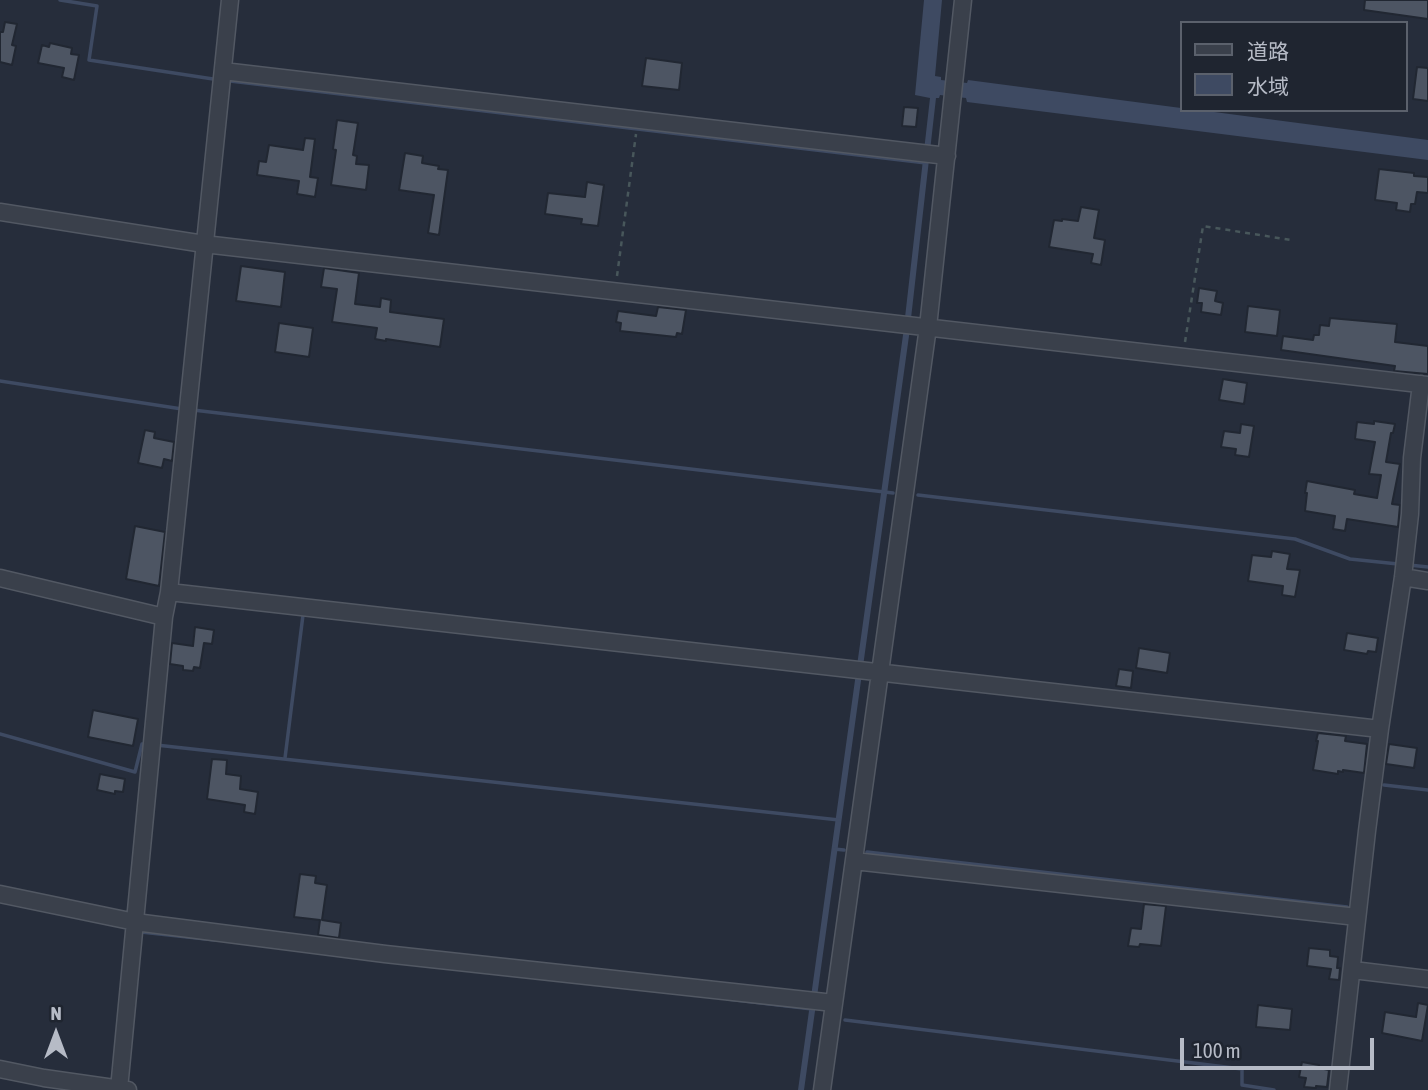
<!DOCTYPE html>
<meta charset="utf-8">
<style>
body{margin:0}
#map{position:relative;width:1428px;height:1090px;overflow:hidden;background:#262d3b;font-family:"Asap Condensed","Noto Sans JP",sans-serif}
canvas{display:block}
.legend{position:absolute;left:1180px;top:21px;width:228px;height:91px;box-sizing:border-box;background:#1f2530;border:2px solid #5b616c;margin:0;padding:9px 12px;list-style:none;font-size:21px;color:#b6bbc6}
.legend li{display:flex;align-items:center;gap:14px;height:35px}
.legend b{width:35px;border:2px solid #5b616c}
.north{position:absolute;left:21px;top:999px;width:70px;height:70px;-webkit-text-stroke:5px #1f2530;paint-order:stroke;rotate:0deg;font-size:19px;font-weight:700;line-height:28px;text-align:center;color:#b6bbc6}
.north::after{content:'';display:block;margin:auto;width:24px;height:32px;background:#b6bbc6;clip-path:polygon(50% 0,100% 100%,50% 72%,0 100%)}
.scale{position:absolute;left:1180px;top:1038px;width:194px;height:32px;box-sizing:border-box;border:4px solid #b6bbc6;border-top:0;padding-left:9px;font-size:21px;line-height:24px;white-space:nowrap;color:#b6bbc6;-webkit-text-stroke:5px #1f2530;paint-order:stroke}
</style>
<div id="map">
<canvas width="1428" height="1090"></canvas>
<ul class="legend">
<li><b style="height:9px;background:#3a404b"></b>道路</li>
<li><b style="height:19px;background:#3e4a62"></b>水域</li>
</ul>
<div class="north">N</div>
<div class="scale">100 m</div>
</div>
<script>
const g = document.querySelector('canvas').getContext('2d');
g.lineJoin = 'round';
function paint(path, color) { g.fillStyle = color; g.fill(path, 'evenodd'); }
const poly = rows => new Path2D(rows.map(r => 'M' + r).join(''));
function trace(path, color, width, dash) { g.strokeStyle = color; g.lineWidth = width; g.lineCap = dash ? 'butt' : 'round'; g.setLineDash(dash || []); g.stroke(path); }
const water = poly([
 [924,0,942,0,935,76,941,77,941,80,967,83,968,80,1181,108,1181,110,1199,110,1428,140,1428,160,967,102,966,98,940,95,939,98,936,98,909,336,804,1090,798,1090,903,335,930,98,915,95]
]);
const stream = poly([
 [60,0,97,6,89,60,213,79],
 [230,81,926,163],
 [0,381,182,409],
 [193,410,893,493],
 [918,495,1295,539,1350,559,1398,564],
 [1409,565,1428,567],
 [0,734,135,772,142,744,148,744],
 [156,745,839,820],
 [285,758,303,615],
 [1384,785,1428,790],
 [834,849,844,850],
 [867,852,1347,907],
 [141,932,215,940],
 [727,999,812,1009],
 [845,1020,1242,1069,1242,1085,1274,1090]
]);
const building = poly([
 [1365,0,1428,0,1428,19,1364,10,1365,0],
 [5,22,17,24,12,45,16,46,12,65,0,62,0,32,3,32,5,22],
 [50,43,72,48,71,54,79,55,74,80,62,77,64,68,38,63,42,45,49,47,50,43],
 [646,58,682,63,679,90,642,86,646,58],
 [1417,67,1428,68,1428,101,1413,99,1417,67],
 [904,107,918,108,916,127,902,126,904,107],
 [337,120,358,123,353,155,357,156,356,164,369,165,366,190,331,185,336,150,333,149,337,120],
 [305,138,315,139,310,177,318,178,315,197,297,194,299,181,257,175,259,161,266,162,269,145,303,150,305,138],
 [405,153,423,156,422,163,439,166,438,169,448,170,439,235,428,233,434,195,399,190,405,153],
 [1379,169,1414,173,1414,176,1428,177,1428,193,1417,192,1415,204,1411,204,1410,212,1396,210,1397,203,1375,200,1379,169],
 [587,182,604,185,598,226,581,224,582,219,545,214,548,193,585,197,587,182],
 [1081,207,1099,210,1094,238,1105,240,1101,265,1091,263,1093,254,1049,247,1054,220,1062,221,1062,219,1078,221,1081,207],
 [241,266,285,272,281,307,236,301,241,266],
 [324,268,359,273,355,304,380,307,381,298,391,300,390,312,444,319,440,347,386,339,386,341,375,339,377,328,332,322,337,289,321,287,324,268],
 [1199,288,1217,291,1215,301,1223,303,1221,315,1201,312,1202,303,1197,303,1199,288],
 [1248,306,1280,310,1277,336,1245,332,1248,306],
 [658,307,686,310,682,334,677,333,676,337,620,331,621,323,616,322,618,311,656,316,658,307],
 [1330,318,1397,324,1395,342,1428,346,1428,374,1394,371,1395,366,1281,350,1283,336,1313,340,1314,335,1319,335,1320,325,1329,326,1330,318],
 [279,323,313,328,309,357,275,352,279,323],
 [1223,379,1247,383,1244,404,1219,400,1223,379],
 [1374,421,1395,424,1393,433,1391,433,1386,462,1400,464,1392,504,1400,505,1398,527,1347,519,1345,531,1333,529,1335,516,1305,511,1307,493,1305,493,1307,481,1355,490,1354,494,1377,498,1381,475,1369,474,1375,442,1355,439,1357,422,1374,424,1374,421],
 [1241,424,1254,426,1249,457,1235,455,1236,449,1221,447,1224,431,1240,433,1241,424],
 [145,430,155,432,154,438,174,442,172,461,164,459,162,468,138,463,145,430],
 [135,526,165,532,159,586,126,579,135,526],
 [1272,551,1290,554,1287,569,1300,570,1295,597,1282,595,1283,586,1248,581,1252,555,1271,557,1272,551],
 [195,627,214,630,212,644,204,643,200,668,194,667,193,671,183,670,183,666,170,664,172,643,193,646,195,627],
 [1347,633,1378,638,1376,652,1368,651,1367,654,1344,650,1347,633],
 [1139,648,1170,653,1167,673,1136,668,1139,648],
 [1119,669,1133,671,1131,688,1116,686,1119,669],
 [93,710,138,719,133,746,88,737,93,710],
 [1318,733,1346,736,1345,741,1367,744,1364,773,1343,770,1343,772,1338,771,1338,774,1313,770,1318,741,1316,741,1318,733],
 [1389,744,1417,748,1414,768,1386,764,1389,744],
 [212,759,227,760,226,774,241,776,240,789,258,792,255,814,244,812,245,805,207,799,212,759],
 [100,774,125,779,123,792,115,791,115,794,97,790,100,774],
 [300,874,316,876,315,883,327,885,322,920,341,923,339,938,318,935,320,920,294,917,300,874],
 [1144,904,1166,906,1161,946,1140,944,1139,947,1128,946,1131,928,1141,929,1144,904],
 [1309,948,1330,950,1330,956,1338,957,1337,968,1340,968,1339,980,1329,979,1331,969,1307,966,1309,948],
 [1418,1003,1428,1005,1422,1041,1382,1033,1385,1012,1416,1017,1418,1003],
 [1258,1005,1292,1009,1290,1030,1256,1027,1258,1005],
 [1302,1062,1319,1065,1319,1068,1329,1070,1327,1087,1316,1086,1316,1088,1304,1087,1306,1078,1299,1077,1302,1062]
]);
const path = poly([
 [617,276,636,134],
 [1185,342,1203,226,1291,240]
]);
const minor = poly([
 [223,71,947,156],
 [0,212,204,244,1428,385],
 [1403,577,1428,581],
 [0,578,164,617],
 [169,592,1380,729],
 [854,861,1357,917],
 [0,894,135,922,385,954,834,1003],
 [1353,970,1428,979],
 [0,1069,44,1078,128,1090],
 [119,1089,164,617,169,592,230,0],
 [822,1090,928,327,963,0],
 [1338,1090,1367,831,1380,729,1403,577,1410,514,1412,458,1421,384]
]);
paint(water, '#3e4a62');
trace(stream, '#3e4a62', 3.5);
paint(building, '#4d5563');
trace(building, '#212732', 2);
trace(minor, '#525863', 19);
trace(path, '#48575b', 2.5, [5, 5]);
trace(minor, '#3a404b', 16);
</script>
